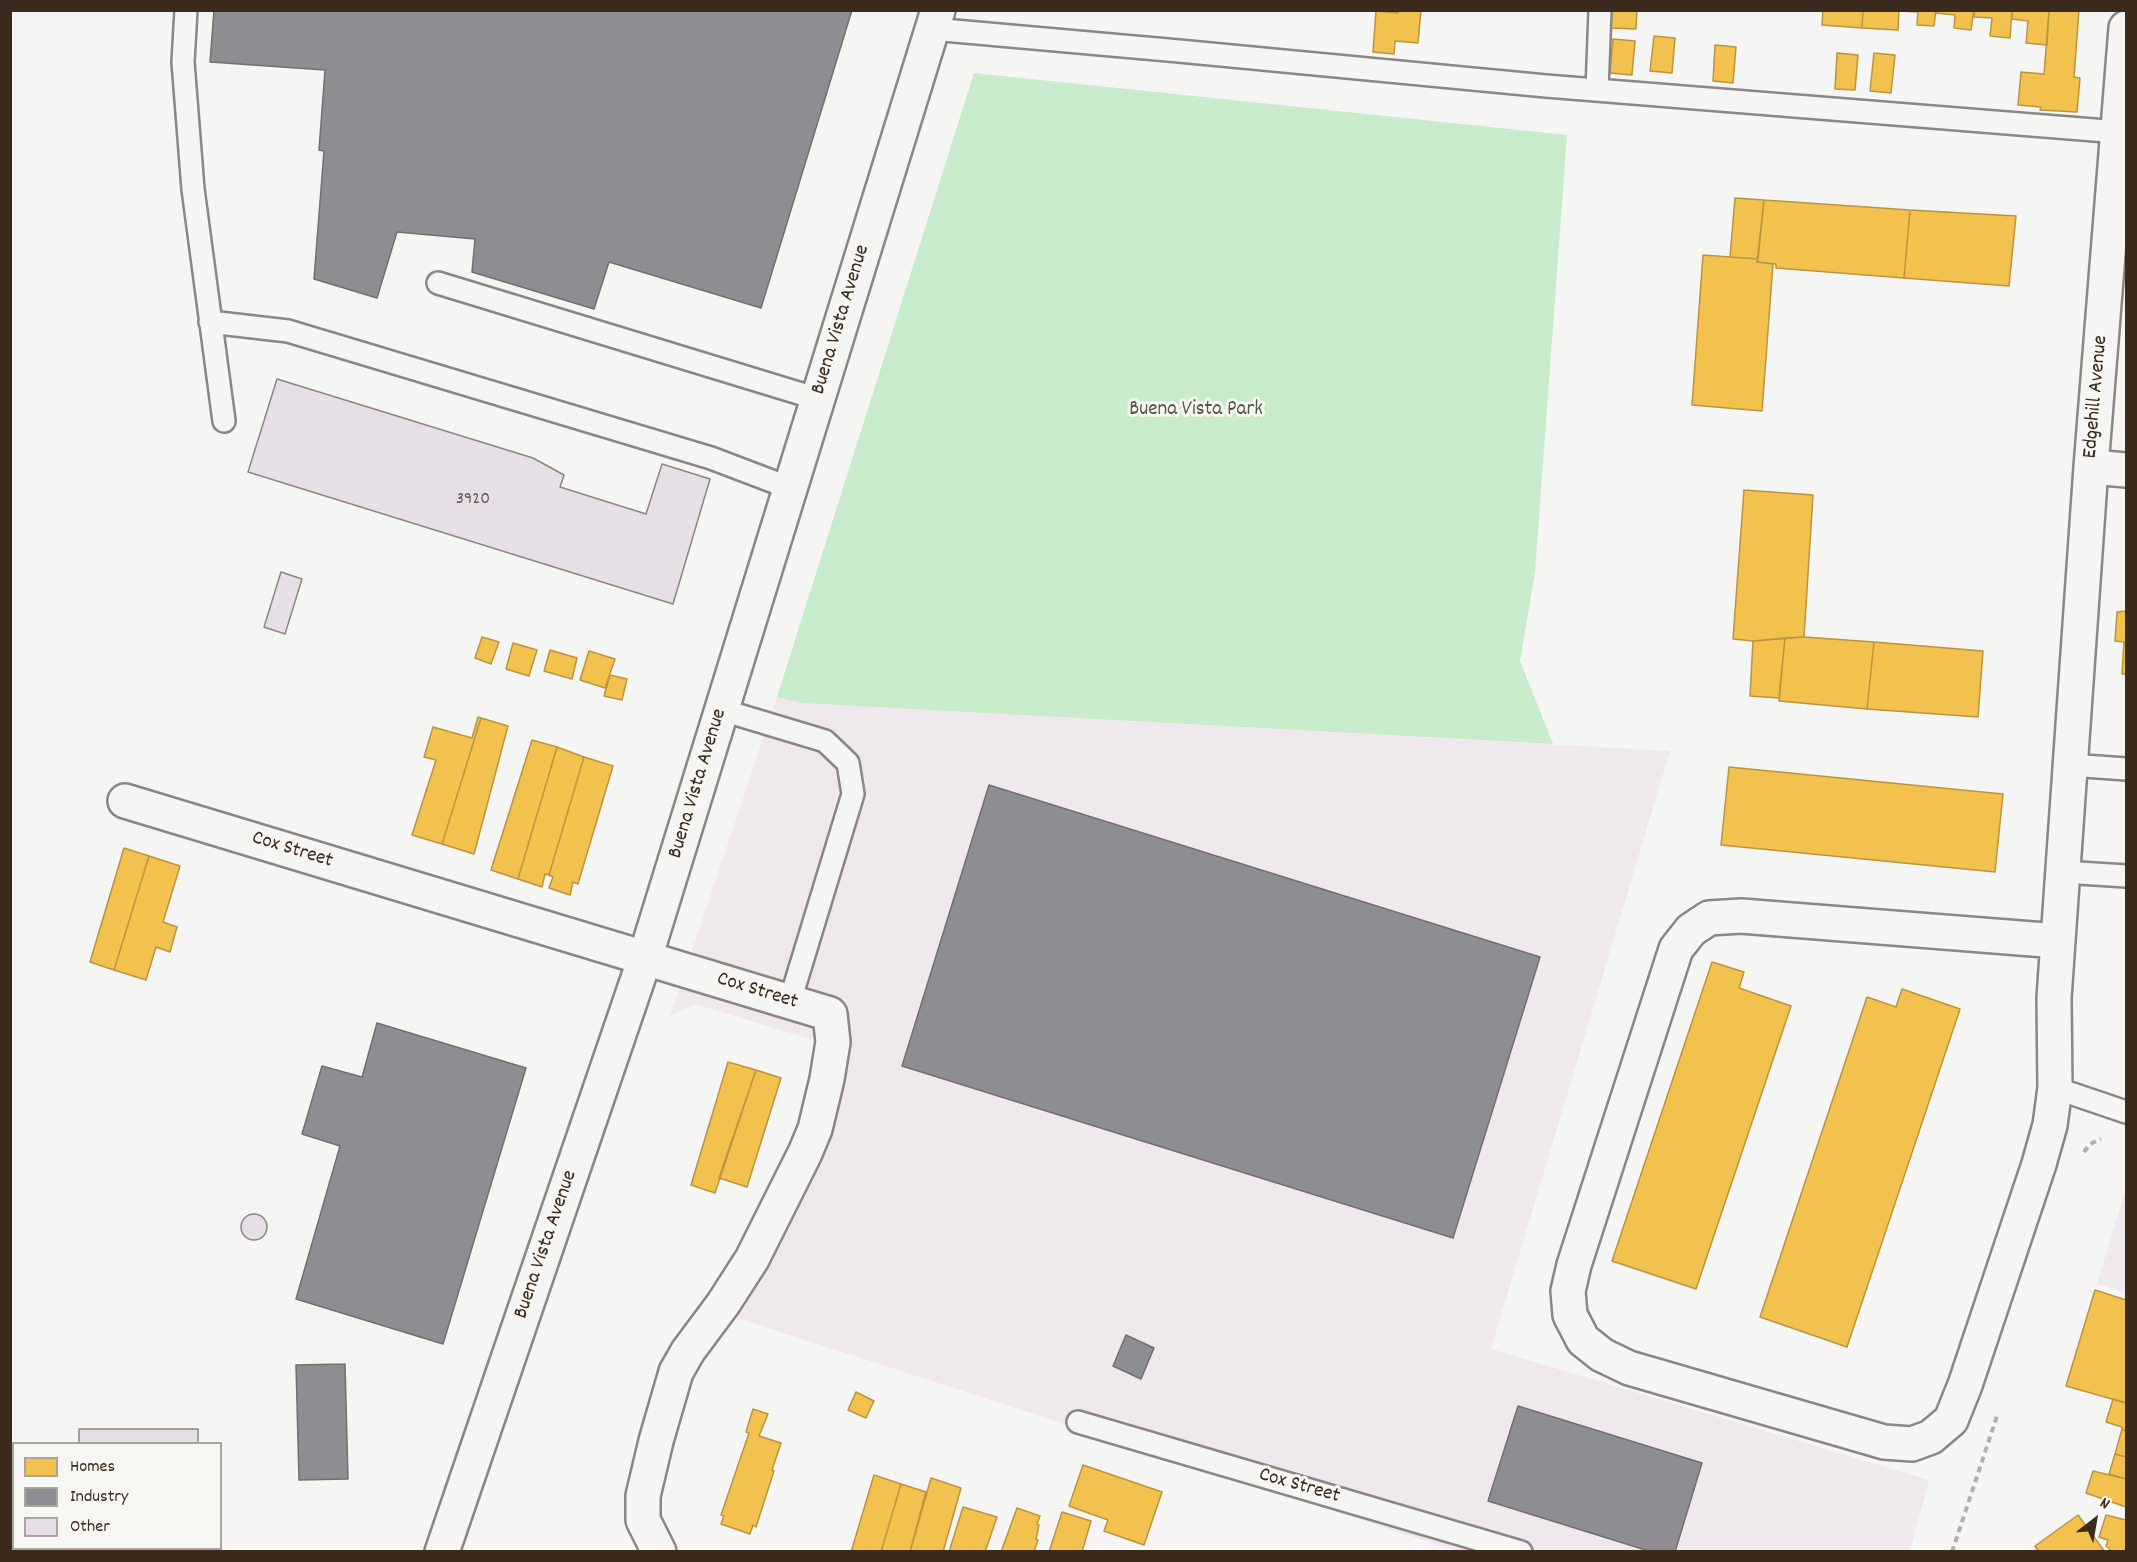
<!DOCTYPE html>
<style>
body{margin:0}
#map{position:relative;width:2137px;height:1562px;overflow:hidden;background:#f5f5f3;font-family:Dekko,sans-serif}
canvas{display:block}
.frame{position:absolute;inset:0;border:12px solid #3b2a1e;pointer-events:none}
.legend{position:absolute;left:12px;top:1442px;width:210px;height:108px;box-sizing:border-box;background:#f6f6f2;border:2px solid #aba49d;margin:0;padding:8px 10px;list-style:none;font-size:18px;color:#3b2a1e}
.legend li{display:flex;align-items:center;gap:12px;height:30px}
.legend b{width:30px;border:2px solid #aba49d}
.north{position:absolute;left:2065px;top:1490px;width:60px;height:60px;-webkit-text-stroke:4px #f6f6f2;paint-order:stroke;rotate:31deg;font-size:16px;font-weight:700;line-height:24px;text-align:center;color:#3b2a1e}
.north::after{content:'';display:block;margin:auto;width:21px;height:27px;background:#3b2a1e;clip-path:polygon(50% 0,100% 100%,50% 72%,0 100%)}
</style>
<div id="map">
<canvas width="2137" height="1562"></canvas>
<div class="frame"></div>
<ul class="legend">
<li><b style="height:16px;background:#f2c14e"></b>Homes</li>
<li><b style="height:16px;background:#8d8d92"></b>Industry</li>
<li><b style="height:16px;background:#e7dfe6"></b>Other</li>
</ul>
<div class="north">N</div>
</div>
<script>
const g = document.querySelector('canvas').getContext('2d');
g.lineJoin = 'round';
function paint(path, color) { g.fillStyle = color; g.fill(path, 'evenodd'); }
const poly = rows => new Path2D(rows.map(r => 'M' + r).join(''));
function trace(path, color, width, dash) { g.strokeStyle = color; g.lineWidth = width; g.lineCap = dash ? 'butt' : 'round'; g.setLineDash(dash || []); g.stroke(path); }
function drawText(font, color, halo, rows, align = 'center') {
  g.font = font + ' Dekko,sans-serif'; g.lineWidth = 6; g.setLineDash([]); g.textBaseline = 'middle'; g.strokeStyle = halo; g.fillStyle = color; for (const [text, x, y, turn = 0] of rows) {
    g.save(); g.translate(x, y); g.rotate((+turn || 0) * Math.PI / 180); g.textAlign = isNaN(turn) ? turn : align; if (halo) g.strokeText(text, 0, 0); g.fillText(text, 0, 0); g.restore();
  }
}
const built = poly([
 [777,697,801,703,1670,751,1491,1349,1929,1480,1910,1551,1457,1551,737,1318,810,1111,826,1044,695,1004,670,1016],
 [2126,1189,2126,1293,2097,1284]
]);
const green = poly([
 [974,73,1567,135,1535,572,1520,661,1553,744,801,703,777,697]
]);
const homes = poly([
 [1398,10,1421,10,1418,43,1395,41,1394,54,1373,52,1376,11,1398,13,1398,10],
 [1610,10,1637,10,1636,29,1610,28,1610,10],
 [1823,10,1863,10,1862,28,1822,25,1823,10],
 [1863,10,1899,10,1898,30,1862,28,1863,10],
 [1936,10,1934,26,1917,25,1918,12,1899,11,1936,10],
 [1936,10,1974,10,1971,30,1954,28,1955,15,1936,13,1936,10],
 [1974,10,2012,10,2010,38,1990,36,1992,18,1974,17,1974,10],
 [2012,10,2049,10,2047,45,2026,43,2028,21,2012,19,2012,10],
 [2049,10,2079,10,2074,77,2080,78,2077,112,2040,110,2041,107,2018,105,2021,72,2044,74,2049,10],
 [1654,36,1675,38,1672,73,1650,71,1654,36],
 [1613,39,1635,41,1632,75,1610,73,1613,39],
 [1715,45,1736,47,1733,83,1713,81,1715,45],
 [1837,53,1858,55,1855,90,1835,89,1837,53],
 [1874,53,1895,55,1891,93,1870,91,1874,53],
 [1735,198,1764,200,1758,259,1730,257,1735,198],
 [1764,200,1910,210,1904,278,1776,268,1776,264,1757,262,1764,200],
 [1910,210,2016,216,2009,286,1904,278,1910,210],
 [1703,255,1758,259,1757,262,1773,264,1762,411,1692,405,1703,255],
 [1744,490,1813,495,1804,637,1753,641,1733,639,1744,490],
 [2126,611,2126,674,2122,674,2124,642,2115,641,2117,612,2126,611],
 [482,637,499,642,491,664,475,658,482,637],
 [1804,637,1874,642,1867,709,1779,701,1785,638,1804,637],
 [1785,638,1779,698,1750,696,1753,641,1785,638],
 [1874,642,1983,651,1978,717,1867,709,1874,642],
 [513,643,537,650,529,676,506,669,513,643],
 [550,650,577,658,572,679,544,671,550,650],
 [589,651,615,659,605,688,580,680,589,651],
 [610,675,627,679,622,700,604,696,610,675],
 [478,717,481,718,442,844,412,835,436,760,424,757,433,727,472,738,478,717],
 [481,718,508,726,474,854,442,844,481,718],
 [532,740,557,747,518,879,491,870,532,740],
 [557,747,584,757,549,875,545,874,542,887,518,879,557,747],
 [584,757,613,766,578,884,573,882,570,895,549,888,553,877,549,875,584,757],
 [1729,767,2003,794,1995,872,1721,845,1729,767],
 [124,848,149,856,114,970,90,962,124,848],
 [149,856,180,866,163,922,177,927,170,952,156,947,146,980,114,970,149,856],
 [1712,962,1744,972,1739,988,1791,1006,1696,1289,1612,1261,1712,962],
 [1902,989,1960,1009,1847,1347,1760,1317,1867,997,1896,1007,1902,989],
 [728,1062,756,1070,715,1193,691,1185,728,1062],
 [756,1070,781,1078,747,1187,719,1178,756,1070],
 [2095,1290,2126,1300,2126,1403,2066,1386,2095,1290],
 [856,1392,874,1401,866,1418,848,1410,856,1392],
 [2113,1399,2126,1403,2126,1431,2122,1429,2122,1427,2106,1422,2113,1399],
 [753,1409,768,1414,759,1436,781,1443,772,1470,774,1471,756,1527,753,1525,750,1534,721,1524,724,1516,721,1515,749,1433,746,1432,753,1409],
 [2122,1429,2126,1431,2126,1457,2115,1454,2122,1429],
 [2115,1454,2126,1457,2126,1479,2109,1474,2115,1454],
 [1083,1465,1162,1492,1144,1545,1104,1531,1108,1520,1069,1506,1083,1465],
 [2093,1471,2126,1479,2126,1507,2086,1493,2093,1471],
 [874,1475,901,1484,881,1552,851,1552,874,1475],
 [931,1478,961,1488,943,1552,910,1552,931,1478],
 [901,1484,926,1492,910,1552,881,1552,901,1484],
 [963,1507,997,1517,985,1552,949,1552,963,1507],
 [1017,1508,1040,1516,1037,1524,1039,1525,1036,1539,1038,1540,1034,1552,1001,1552,1017,1508],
 [1062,1512,1091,1521,1082,1552,1049,1552,1062,1512],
 [2078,1515,2105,1552,2039,1552,2035,1546,2078,1515],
 [2106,1515,2126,1520,2126,1552,2113,1552,2106,1546,2108,1540,2099,1537,2106,1515]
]);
const industry = poly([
 [214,10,852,10,761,308,609,262,594,309,472,272,475,239,397,232,377,298,314,279,324,151,319,150,325,70,210,62,214,10],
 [989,785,1540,957,1453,1238,902,1066,989,785],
 [377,1023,526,1068,443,1344,296,1299,340,1146,302,1134,322,1066,362,1077,377,1023],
 [1126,1335,1154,1348,1141,1379,1113,1366,1126,1335],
 [345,1364,348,1479,299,1480,296,1365,345,1364],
 [1518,1406,1702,1463,1675,1552,1652,1552,1488,1501,1518,1406]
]);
const building = poly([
 [277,379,533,458,564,475,560,487,646,514,662,464,710,479,673,604,248,472,277,379],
 [281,572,302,579,285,634,264,627,281,572],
 '241 1227a13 13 0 1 1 26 0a13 13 0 1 1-26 0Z',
 [79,1429,198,1429,198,1444,79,1444,79,1429]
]);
const path = poly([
 [2084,1152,2090,1144,2101,1139],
 [1952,1552,1998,1413]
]);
const service = poly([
 [186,10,183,62,193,189,224,421],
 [932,29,1179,51,1546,86,2119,132],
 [1597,90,1600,10],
 [438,283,818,399],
 [210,322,288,331,711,458,790,488],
 [722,710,825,741,848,763,853,794,790,1001],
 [2070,765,2126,769],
 [2063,872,2126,876],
 [2055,1088,2126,1112],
 [1078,1422,1521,1552]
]);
const minor = poly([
 [2091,467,2126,470],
 [125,801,830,1014,833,1042,827,1079,815,1129,805,1153,752,1259,723,1304,688,1351,676,1372,656,1441,643,1496,643,1520,659,1552],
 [2058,941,1741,916,1709,918,1691,930,1676,949,1574,1265,1568,1291,1570,1315,1583,1340,1602,1355,1629,1368,1884,1442,1912,1444,1931,1437,1951,1420,1965,1385,2039,1164,2050,1125,2055,1088,2054,998,2091,467,2126,28]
]);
const tertiary = poly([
 [442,1552,645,958,938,10]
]);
const numberNames = [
 ["3920",473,501]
];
const streetNames = [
 ["Buena Vista Avenue",842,320,-73],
 ["Edgehill Avenue",2097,397,-85],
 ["Buena Vista Avenue",699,784,-73],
 ["Cox Street",292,851,17],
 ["Cox Street",757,992,17],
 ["Buena Vista Avenue",547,1245,-71],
 ["Cox Street",1299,1487,16]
];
const parkNames = [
 ["Buena Vista Park",1196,411]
];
paint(built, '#efe9ed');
paint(green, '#c7ebcb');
paint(homes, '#f2c14e');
trace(homes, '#bb9440', 1.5);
paint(industry, '#8d8d92');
trace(industry, '#746f6f', 1.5);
paint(building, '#e7dfe6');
trace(building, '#8a8683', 1.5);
trace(service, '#8a8683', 26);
trace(minor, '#8a8683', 38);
trace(tertiary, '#8a8683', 38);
trace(path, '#b2b0ae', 4, [6, 4.5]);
trace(service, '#f5f5f3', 21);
trace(minor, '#f5f5f3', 33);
trace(tertiary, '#f5f5f3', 33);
drawText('18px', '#665750', null, numberNames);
drawText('21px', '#3b2a1e', '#f6f6f2', streetNames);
drawText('21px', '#555841', '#f6f6f2', parkNames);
</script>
